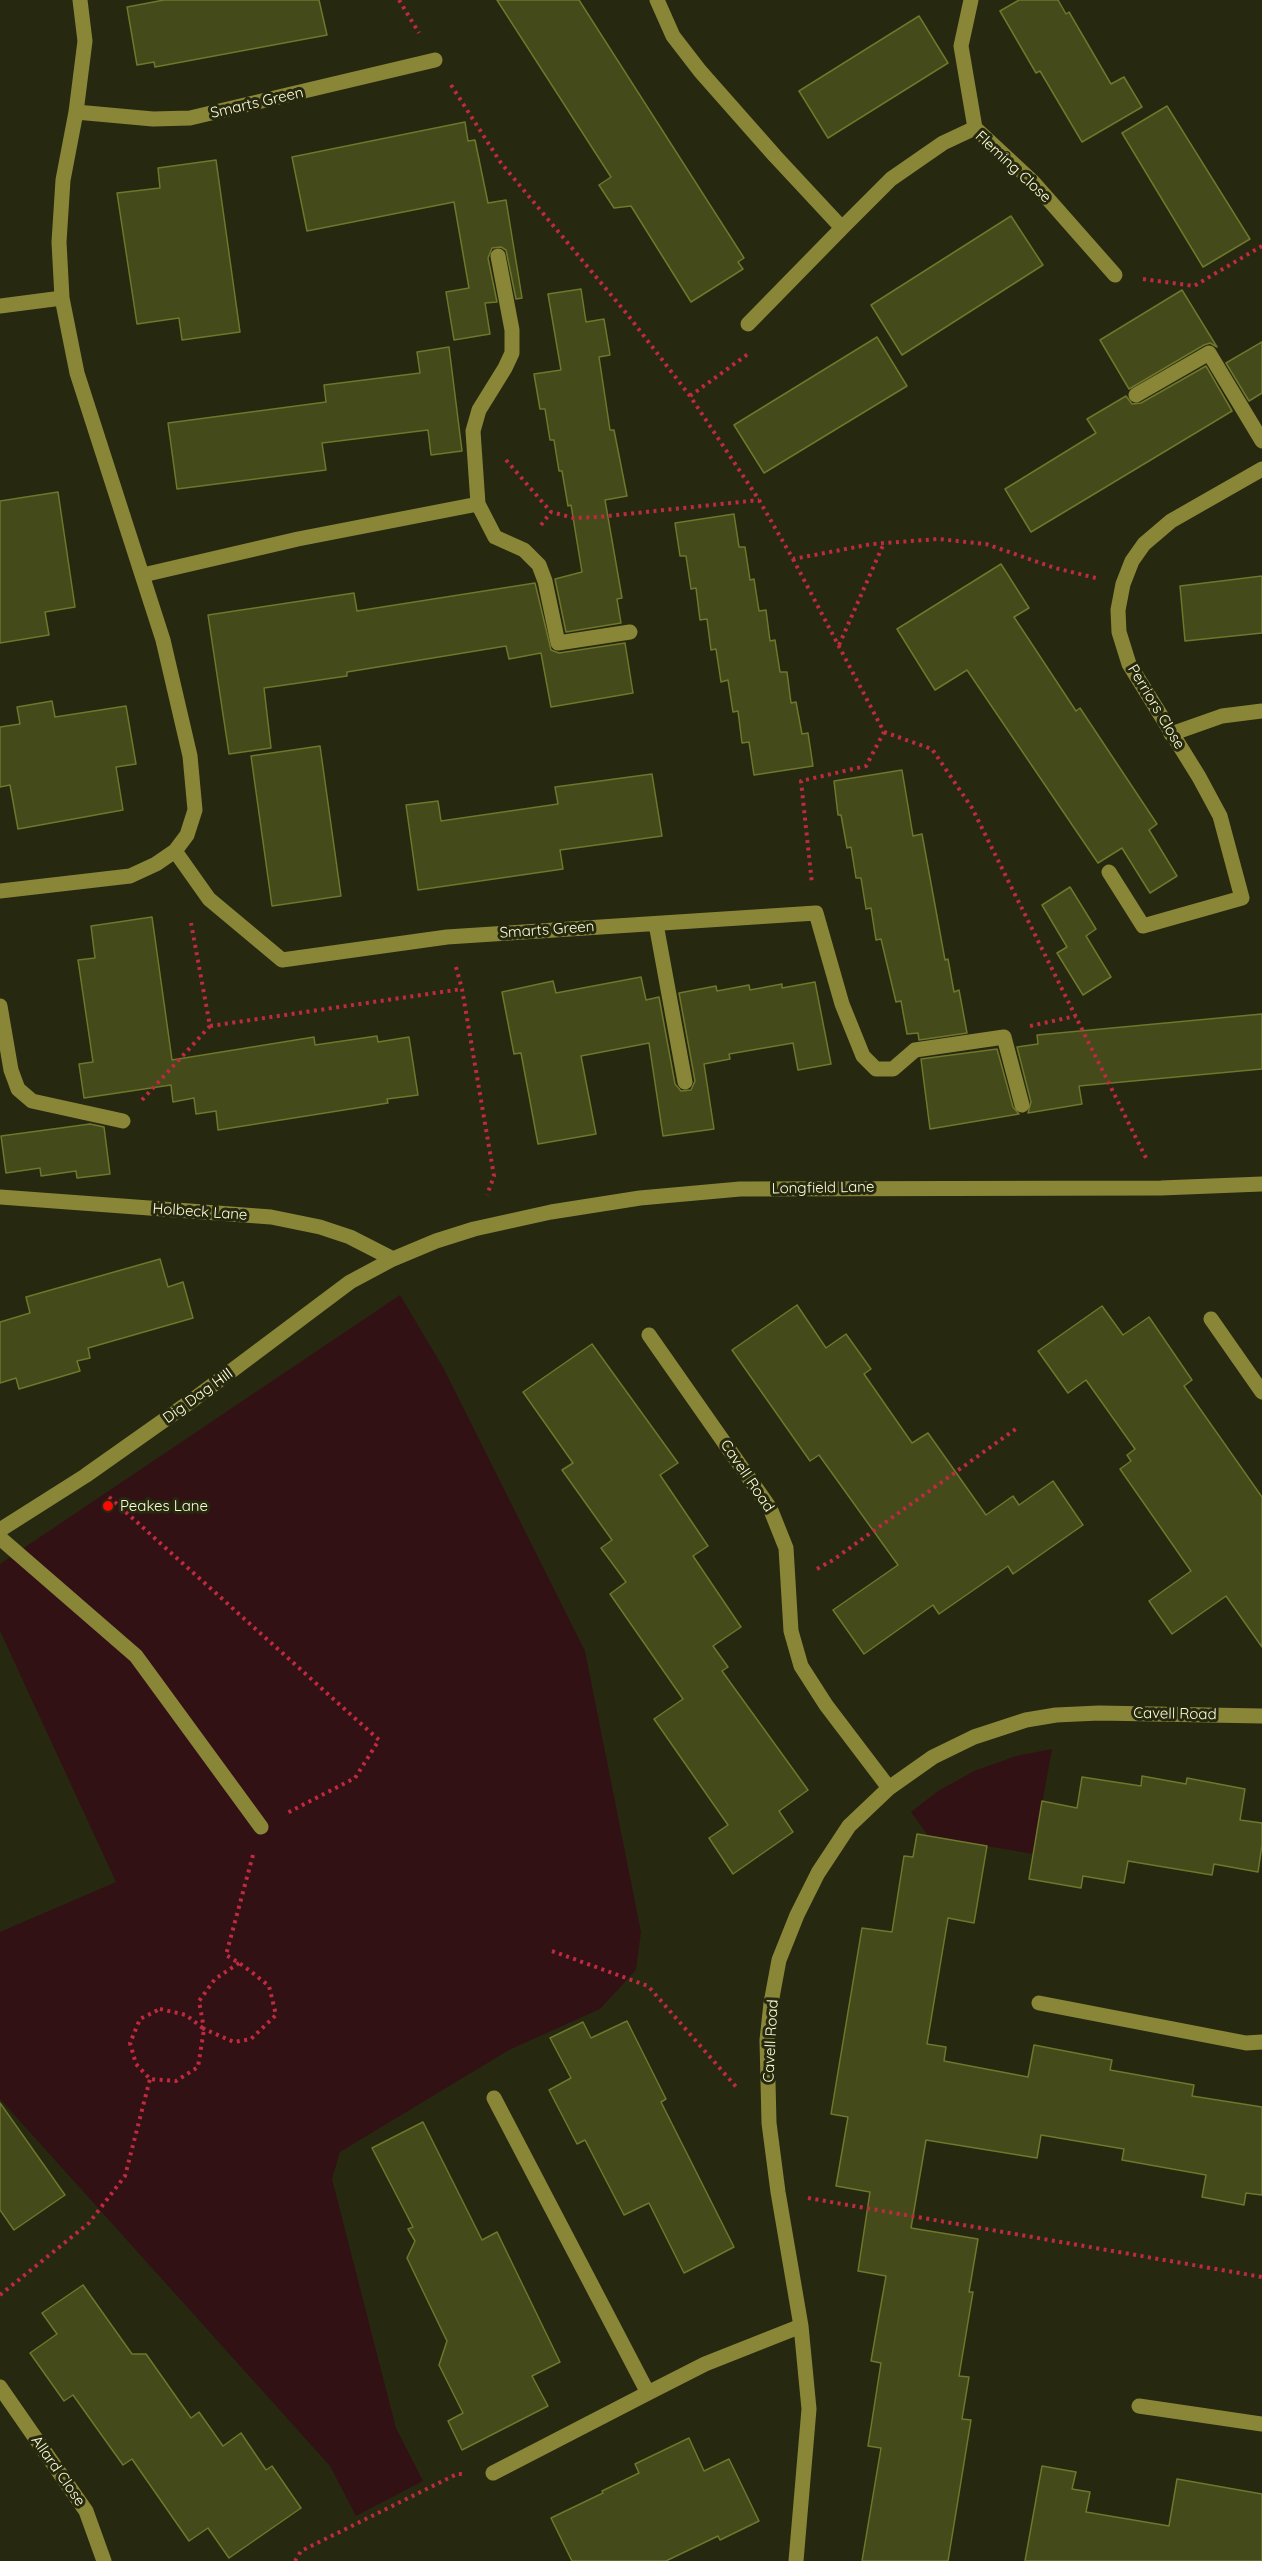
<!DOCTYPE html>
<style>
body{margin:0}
canvas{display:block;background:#26280f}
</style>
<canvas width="1262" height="2561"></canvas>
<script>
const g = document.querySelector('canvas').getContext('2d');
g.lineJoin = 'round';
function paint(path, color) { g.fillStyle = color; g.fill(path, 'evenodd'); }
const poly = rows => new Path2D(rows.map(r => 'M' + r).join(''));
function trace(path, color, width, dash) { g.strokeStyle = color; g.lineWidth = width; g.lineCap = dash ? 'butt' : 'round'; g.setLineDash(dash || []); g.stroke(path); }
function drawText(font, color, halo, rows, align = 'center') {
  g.font = font + ' Quicksand,sans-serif'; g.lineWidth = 6; g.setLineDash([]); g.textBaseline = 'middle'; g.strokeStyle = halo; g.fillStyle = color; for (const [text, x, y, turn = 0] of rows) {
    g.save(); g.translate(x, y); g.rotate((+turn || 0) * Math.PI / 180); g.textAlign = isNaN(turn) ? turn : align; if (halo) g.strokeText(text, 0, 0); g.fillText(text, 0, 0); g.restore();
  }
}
const green = poly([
 [400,1295,444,1369,585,1651,641,1932,636,1970,600,2009,509,2050,340,2152,332,2179,396,2428,423,2481,356,2516,330,2466,0,2099,0,1932,116,1882,0,1631,0,1564],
 [1052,1749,1033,1854,928,1836,911,1812,938,1791,974,1771,1016,1756]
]);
const building = poly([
 [164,0,319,0,327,35,155,67,154,62,137,65,127,7,164,0],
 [497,0,579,0,744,258,738,262,743,269,691,302,631,206,614,208,599,185,611,177,497,0],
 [1019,0,1058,0,1066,14,1069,12,1111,84,1124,77,1142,107,1082,142,1040,71,1036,73,1000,11,1019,0],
 [919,16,948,63,828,138,799,91,919,16],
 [1167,106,1250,239,1203,267,1122,133,1167,106],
 [465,122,468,141,475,140,488,203,506,200,522,298,516,299,506,250,501,247,492,248,488,258,497,302,485,303,490,334,454,340,446,292,469,288,454,202,307,231,292,157,465,122],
 [216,160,240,332,182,340,179,318,137,324,117,193,160,188,158,168,216,160],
 [1011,216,1043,265,902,355,871,305,1011,216],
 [581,289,586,322,604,319,610,355,599,357,610,430,614,430,627,496,605,500,622,598,617,599,621,623,566,632,555,579,582,572,571,505,568,506,562,471,559,471,554,440,550,440,545,409,540,409,534,374,561,370,548,294,581,289],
 [1182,290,1217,347,1210,343,1204,345,1129,389,1100,340,1182,290],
 [877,337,907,386,764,473,734,425,877,337],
 [1262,342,1262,393,1249,401,1226,363,1262,342],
 [449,347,462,451,431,455,428,430,322,443,326,470,177,489,168,423,326,402,324,385,420,373,417,352,449,347],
 [1206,366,1232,411,1031,532,1005,489,1096,433,1087,419,1126,396,1132,404,1141,403,1206,366],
 [58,492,75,607,45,612,49,635,0,643,0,501,58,492],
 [734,514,739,547,745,547,750,580,754,579,759,611,766,610,770,641,775,640,780,672,787,672,791,703,796,702,802,734,808,733,813,766,754,775,749,742,742,743,738,711,733,712,728,680,721,682,716,649,711,650,707,619,700,620,696,588,691,589,686,556,680,556,675,523,734,514],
 [1001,564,1029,608,1014,617,1076,711,1080,708,1157,824,1149,830,1177,876,1150,893,1122,848,1098,863,967,670,935,690,897,629,1001,564],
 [1262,576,1262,633,1185,641,1180,586,1262,576],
 [535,583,551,650,559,653,625,643,633,693,551,707,541,653,509,659,506,646,347,672,347,676,264,688,271,748,229,754,208,615,354,593,357,611,535,583],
 [52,701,55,717,126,706,136,764,116,767,123,810,18,829,10,785,0,787,0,727,20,724,17,707,52,701],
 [320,746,341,896,272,906,251,756,320,746],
 [902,770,913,836,922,834,945,960,948,959,954,992,959,990,967,1033,919,1040,918,1033,907,1034,901,1001,896,1002,881,939,876,940,871,908,866,909,861,878,856,878,851,847,847,848,841,815,838,815,834,781,902,770],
 [652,774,662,836,560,850,563,869,418,890,406,805,438,801,441,821,558,804,555,787,652,774],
 [1070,887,1096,929,1086,936,1111,977,1083,995,1057,953,1067,947,1042,905,1070,887],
 [152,917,172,1060,314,1037,315,1045,377,1036,378,1042,409,1037,418,1095,387,1099,388,1103,218,1130,216,1111,196,1114,194,1098,173,1102,171,1085,84,1098,79,1064,93,1062,78,960,95,958,91,926,152,917],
 [641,977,646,1000,659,997,675,1084,681,1091,691,1090,695,1081,679,993,716,986,717,991,749,985,750,990,782,984,782,988,815,982,831,1064,798,1070,793,1043,729,1054,730,1059,704,1064,714,1129,663,1136,649,1043,581,1056,596,1134,538,1144,521,1053,514,1054,502,992,553,981,556,993,641,977],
 [1262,1014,1262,1069,1079,1086,1082,1104,1028,1113,1031,1102,1017,1047,1038,1044,1037,1035,1262,1014],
 [997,1049,1013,1107,1019,1114,930,1129,921,1059,997,1049],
 [90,1124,104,1127,110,1174,77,1178,76,1171,41,1176,40,1168,6,1173,1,1136,90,1124],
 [160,1259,168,1287,183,1282,193,1318,88,1348,90,1358,77,1361,80,1371,19,1389,16,1378,0,1383,0,1322,30,1313,26,1297,160,1259],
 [797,1305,826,1348,846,1334,871,1369,864,1374,912,1443,928,1433,986,1515,1013,1496,1019,1505,1053,1481,1083,1525,1013,1574,1008,1566,939,1614,933,1605,864,1654,833,1610,898,1565,819,1455,810,1461,732,1350,797,1305],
 [1102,1306,1123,1335,1149,1317,1192,1380,1184,1386,1262,1497,1262,1647,1226,1596,1172,1634,1149,1601,1191,1571,1120,1469,1131,1461,1127,1455,1135,1449,1086,1380,1068,1393,1038,1351,1102,1306],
 [592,1344,678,1463,660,1475,708,1546,693,1556,741,1627,713,1646,728,1667,722,1671,808,1790,779,1811,793,1832,733,1874,709,1838,728,1825,654,1719,683,1699,610,1594,626,1582,601,1548,612,1540,562,1470,573,1463,523,1392,592,1344],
 [1142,1776,1186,1784,1187,1778,1245,1789,1240,1820,1262,1823,1262,1845,1258,1872,1214,1864,1212,1875,1128,1861,1124,1883,1083,1876,1081,1888,1029,1879,1042,1801,1077,1808,1082,1777,1141,1786,1142,1776],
 [917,1834,987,1846,974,1923,948,1918,927,2044,946,2047,944,2061,1028,2077,1034,2045,1112,2060,1110,2070,1194,2085,1192,2096,1262,2107,1262,2195,1246,2193,1244,2205,1202,2197,1206,2175,1122,2160,1124,2149,1041,2135,1037,2158,926,2140,911,2228,978,2239,969,2292,973,2292,959,2376,969,2377,962,2419,971,2420,948,2561,862,2561,881,2448,868,2446,881,2363,871,2361,886,2276,858,2271,870,2192,836,2186,848,2117,831,2114,862,1928,892,1932,904,1856,913,1857,917,1834],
 [627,2021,666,2099,661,2102,734,2247,684,2273,649,2203,624,2215,585,2140,577,2144,549,2090,571,2078,550,2038,583,2022,591,2038,627,2021],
 [0,2103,65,2195,14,2230,0,2210,0,2103],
 [423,2122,482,2240,497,2232,560,2362,532,2376,548,2406,462,2450,448,2421,463,2413,439,2365,447,2341,407,2258,415,2241,408,2229,413,2227,372,2148,423,2122],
 [83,2285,132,2354,146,2354,191,2418,199,2412,223,2446,241,2433,266,2470,272,2466,301,2508,229,2558,208,2528,189,2541,132,2459,123,2465,73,2395,64,2401,30,2353,57,2334,42,2313,83,2285],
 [689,2438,704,2471,729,2459,759,2521,720,2540,718,2536,666,2561,572,2561,551,2518,603,2493,602,2491,639,2473,635,2464,689,2438],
 [1042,2466,1076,2472,1072,2489,1090,2492,1086,2512,1169,2526,1177,2479,1262,2494,1262,2561,1025,2561,1042,2466]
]);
const path = poly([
 [399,0,419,33],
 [451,85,501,163,627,314,690,396,759,500,793,559,872,544,938,539,986,544,1055,568,1096,578],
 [1143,279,1194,286,1262,246],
 [690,396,748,354],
 [506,460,551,512],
 [541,525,551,512,574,518,598,517,759,500],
 [793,559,884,732,866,766,801,781,812,884],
 [839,645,884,543],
 [884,732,932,749,972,808,1146,1158],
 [456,967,462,989,494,1176,487,1195],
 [210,1026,462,989],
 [1030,1026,1076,1016],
 [142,1100,210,1026,191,923],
 [109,1497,379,1740,355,1778,287,1813],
 [817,1569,833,1560,1017,1428],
 [552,1951,648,1986,738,2089],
 [239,1963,215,1979,199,2001,204,2029,234,2042,251,2039,276,2015,269,1986,249,1970,239,1963,226,1955,253,1855],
 [160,2009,186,2015,204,2029,198,2067,176,2081,150,2079,136,2064,130,2043,140,2019,160,2009],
 [808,2198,1262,2277],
 [0,2295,89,2223,125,2176,150,2079],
 [295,2561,301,2551,457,2474,465,2474]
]);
const minor = poly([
 [657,0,673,36,700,71,775,156,842,228,748,324],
 [971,0,961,46,975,128],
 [76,112,153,119,190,118,435,60],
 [842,228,891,179,943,143,975,128,1033,182,1115,275],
 [498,256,512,330,512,353,505,368,479,410,473,431,478,504,495,537,524,550,539,565,545,581,558,643,630,632],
 [0,306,62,298],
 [1136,395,1209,353,1262,441],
 [143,575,298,539,478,504],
 [1171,734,1222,716,1262,711],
 [175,851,209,899,282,960,447,937,816,913,842,1004,863,1056,876,1069,893,1069,915,1050,1004,1037,1022,1105],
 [1109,872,1143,926,1242,898,1220,816,1199,777,1129,664,1119,632,1118,610,1123,584,1132,561,1144,544,1171,521,1262,469],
 [0,891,130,876,156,864,175,851,187,835,195,810,190,756,163,640,77,373,62,298,59,242,63,180,76,112,85,41,80,0],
 [656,924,685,1082],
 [0,1006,11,1070,18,1089,32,1101,123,1121],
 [0,1197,271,1217,320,1227,350,1237,393,1259],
 [1211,1319,1262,1392],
 [649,1335,770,1508,786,1548,791,1631,801,1666,826,1705,889,1788],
 [0,1530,85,1476,194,1399,350,1282,393,1259,436,1241,474,1229,551,1212,640,1198,740,1189,1161,1188,1262,1184],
 [0,1538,136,1656,261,1827],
 [1039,2003,1246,2043,1262,2042],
 [494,2098,648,2393,705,2364,801,2326],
 [0,2387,86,2511,104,2561],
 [1139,2406,1262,2424],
 [493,2473,648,2393],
 [796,2561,809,2409,801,2326,778,2192,769,2123,767,2040,771,2003,779,1960,797,1915,818,1873,849,1826,889,1788,933,1757,974,1737,1026,1720,1056,1715,1099,1713,1262,1716]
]);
const markers = [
 [108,1506,6,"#ff0702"]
];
const streetNames = [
 ["Smarts Green",257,103,-13],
 ["Fleming Close",1013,167,43],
 ["Perriors Close",1156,707,59],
 ["Smarts Green",547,930,-4],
 ["Longfield Lane",823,1188,-1],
 ["Holbeck Lane",200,1212,4],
 ["Dig Dag Hill",198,1396,-36],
 ["Cavell Road",747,1476,56],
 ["Cavell Road",1175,1714,1],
 ["Cavell Road",771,2041,-87],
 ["Allard Close",58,2471,55]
];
const poiNames = [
 ["Peakes Lane",120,1506]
];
paint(green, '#321115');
paint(building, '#444a1a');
trace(building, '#6e772b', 1.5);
trace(path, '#bf2a3f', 4, [3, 4.5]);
trace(minor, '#898638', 15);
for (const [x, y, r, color] of markers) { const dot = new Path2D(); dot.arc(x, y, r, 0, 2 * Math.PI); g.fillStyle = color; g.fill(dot); trace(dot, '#26280f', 2); }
drawText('15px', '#fdffd6', '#26280f', streetNames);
drawText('15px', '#fdffd6', '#26280f', poiNames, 'left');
</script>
